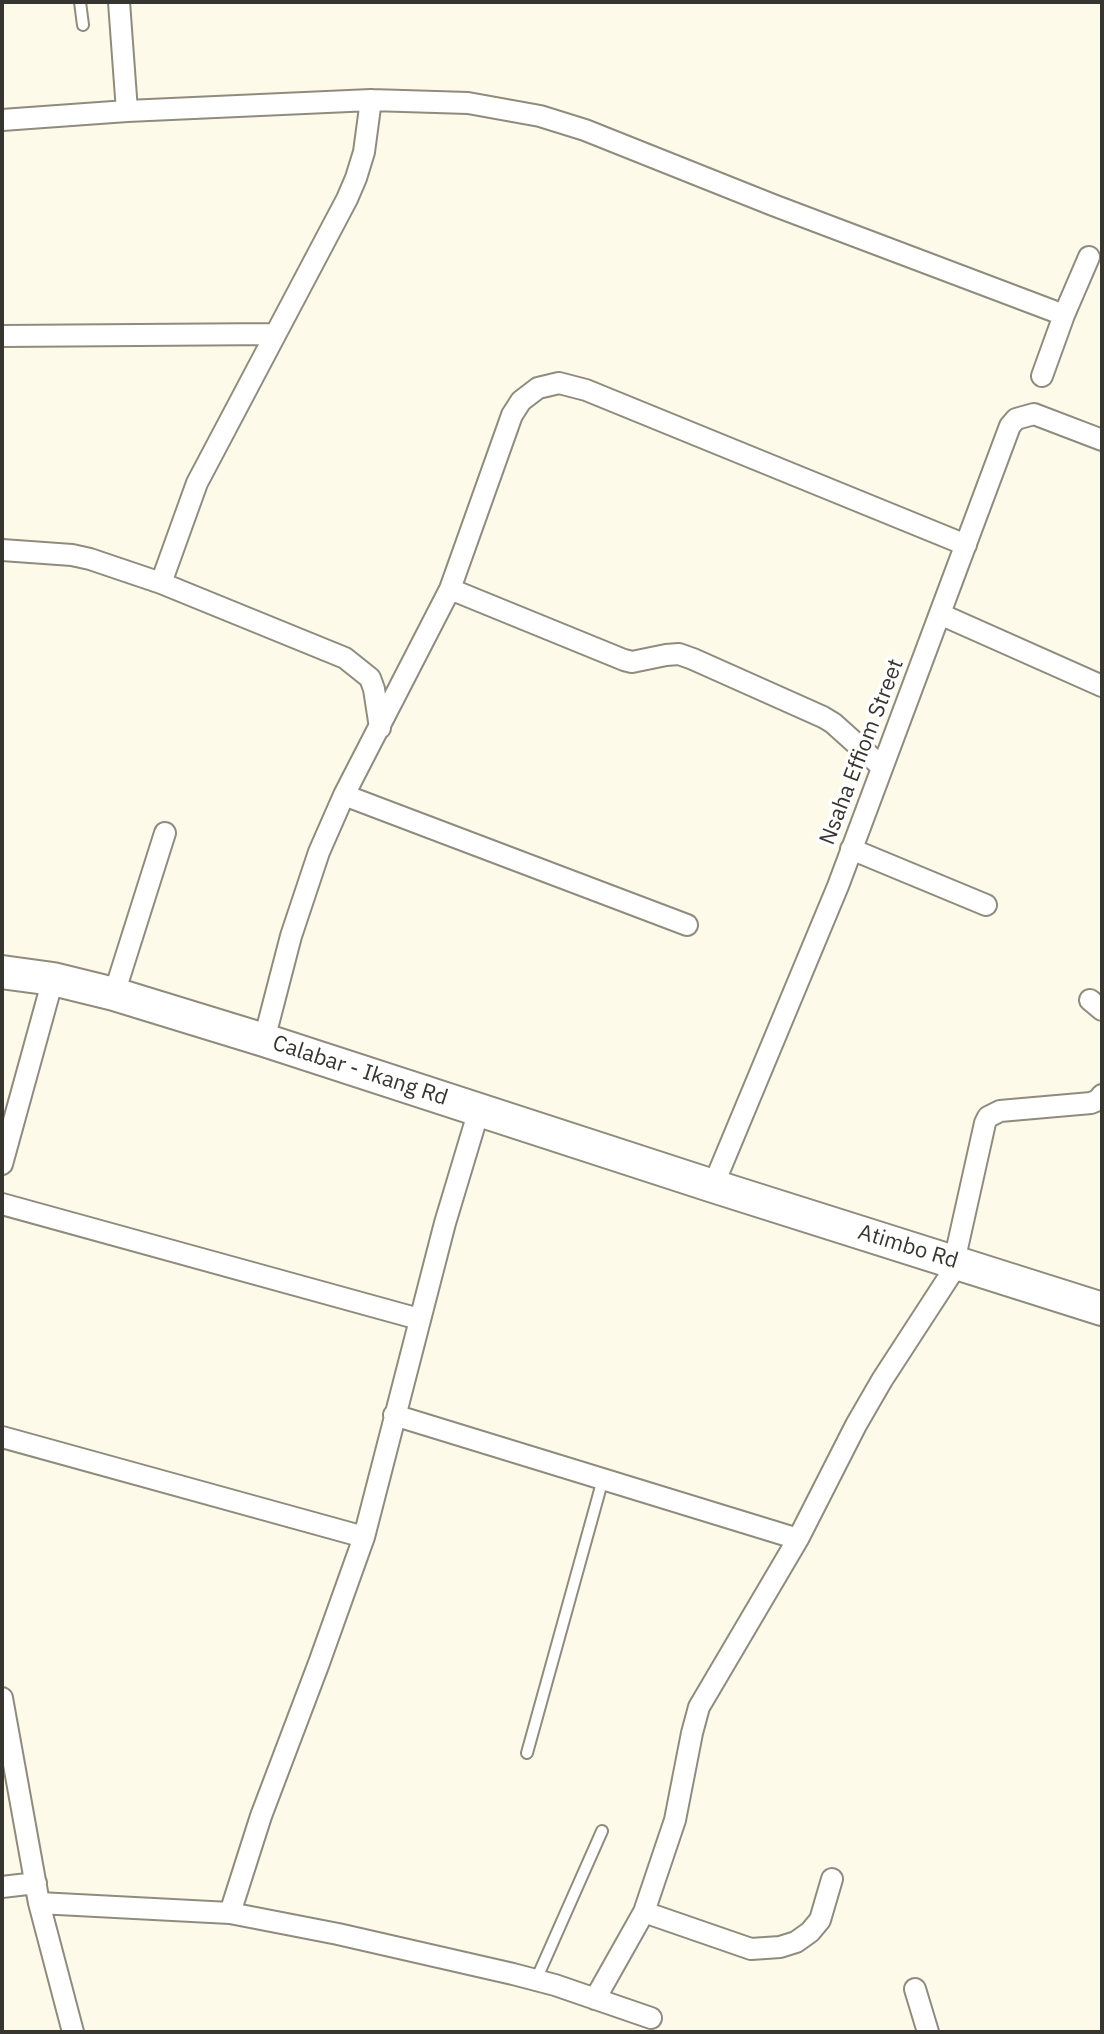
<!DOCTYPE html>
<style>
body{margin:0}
#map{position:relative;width:1104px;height:2034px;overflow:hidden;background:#fefaea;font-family:"IBM Plex Sans",sans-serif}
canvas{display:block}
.frame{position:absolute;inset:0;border:4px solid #37352f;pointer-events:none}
</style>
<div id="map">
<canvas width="1104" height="2034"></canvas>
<div class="frame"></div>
</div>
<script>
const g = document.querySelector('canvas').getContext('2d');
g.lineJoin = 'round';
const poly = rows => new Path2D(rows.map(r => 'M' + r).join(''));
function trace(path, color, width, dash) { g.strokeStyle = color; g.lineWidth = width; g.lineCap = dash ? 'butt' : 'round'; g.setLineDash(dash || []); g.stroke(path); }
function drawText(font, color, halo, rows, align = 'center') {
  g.font = font + ' "IBM Plex Sans",sans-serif'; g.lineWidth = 7; g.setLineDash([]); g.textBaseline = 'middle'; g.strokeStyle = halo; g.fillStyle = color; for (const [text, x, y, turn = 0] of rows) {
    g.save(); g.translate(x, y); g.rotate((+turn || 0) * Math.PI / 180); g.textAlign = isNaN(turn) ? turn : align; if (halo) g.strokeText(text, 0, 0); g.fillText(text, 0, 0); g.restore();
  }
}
const lane = poly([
 [80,2,83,25],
 [527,1753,603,1479],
 [536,1980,602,1831]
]);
const street = poly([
 [119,2,127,111],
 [2,120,127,111,371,100,468,103,540,116,585,130,773,205,1064,315],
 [2,336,275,334],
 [1042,376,1064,315,1089,257],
 [2,550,72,555,90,559,161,583,345,658,370,678,374,689,380,728],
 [161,583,197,483,347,199,356,178,364,152,371,100],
 [450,589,624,660,632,662,666,655,679,654,693,659,823,717,833,723,882,767],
 [940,614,1102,686],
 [344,795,687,925],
 [851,849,986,905],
 [114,994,165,833],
 [1090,1000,1102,1010],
 [264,1040,291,936,319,852,344,795,450,589,512,415,521,401,538,388,559,383,586,390,966,545],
 [2,1164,53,979],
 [713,1186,838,886,1010,426,1016,419,1034,414,1102,440],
 [2,1204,419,1319],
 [954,1262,985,1123,988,1117,1000,1111,1091,1103,1098,1100,1102,1095],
 [394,1415,798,1539],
 [2,1437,364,1537],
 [2,1698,39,1903,73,2032],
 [2,1887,36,1883],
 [39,1903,230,1913,338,1934,513,1974,555,1985,651,2018],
 [644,1912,751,1949,780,1947,796,1942,810,1932,820,1920,832,1879],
 [230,1913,261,1816,319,1663,364,1537,445,1223,479,1110],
 [915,1989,928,2032],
 [595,1999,644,1912,675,1820,692,1733,699,1707,798,1539,856,1425,882,1380,958,1263]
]);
const primary = poly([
 [2,972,53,979,114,994,264,1040,713,1186,1102,1309]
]);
const streetNames = [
 ["Nsaha Effiom Street",862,752,-69],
 ["Calabar - Ikang Rd",360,1071,18],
 ["Atimbo Rd",908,1247,17]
];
trace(lane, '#8f8b7d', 14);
trace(street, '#8f8b7d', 24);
trace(primary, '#8f8b7d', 36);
trace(lane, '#fff', 10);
trace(street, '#fff', 20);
trace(primary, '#fff', 32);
drawText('22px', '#37352f', '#fff', streetNames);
</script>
